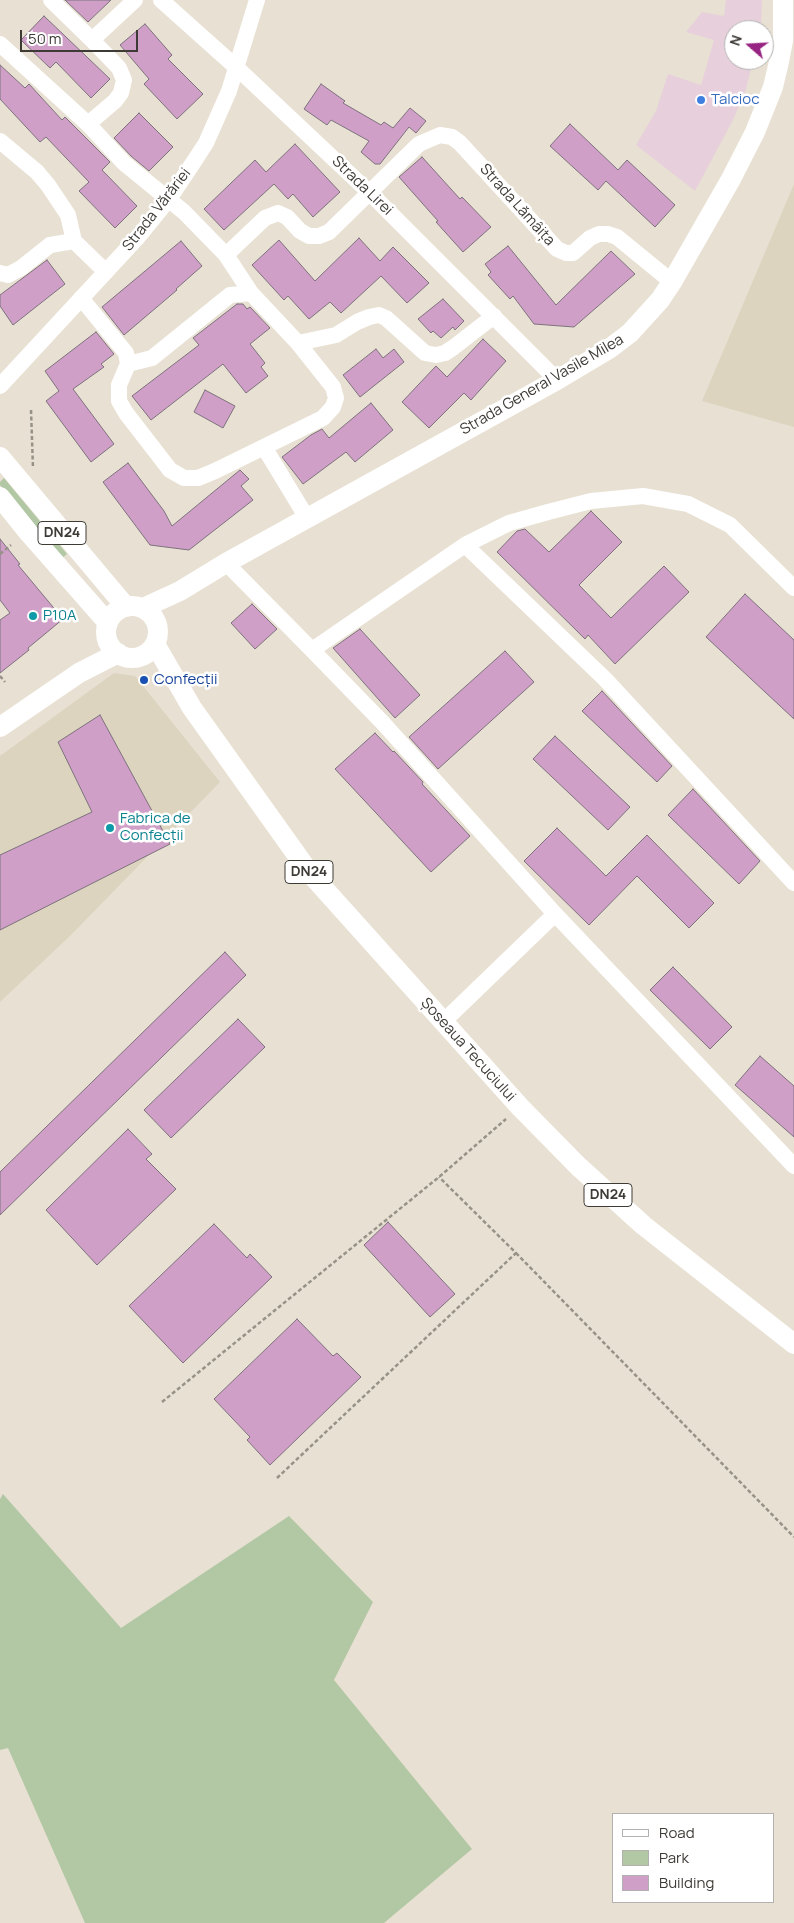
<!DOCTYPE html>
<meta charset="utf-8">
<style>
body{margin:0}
#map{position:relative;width:794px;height:1923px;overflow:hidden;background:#e8e0d2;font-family:Manrope,sans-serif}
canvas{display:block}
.legend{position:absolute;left:612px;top:1813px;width:162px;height:90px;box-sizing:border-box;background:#fff;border:1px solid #b2b1af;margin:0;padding:6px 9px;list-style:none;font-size:15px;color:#3e3b36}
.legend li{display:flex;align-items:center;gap:10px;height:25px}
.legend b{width:25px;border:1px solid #b2b1af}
.north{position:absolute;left:724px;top:20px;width:50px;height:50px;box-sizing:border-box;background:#fff;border:1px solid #b2b1af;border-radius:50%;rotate:289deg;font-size:14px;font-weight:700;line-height:20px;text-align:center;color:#3e3b36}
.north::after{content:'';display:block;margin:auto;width:18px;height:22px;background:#972482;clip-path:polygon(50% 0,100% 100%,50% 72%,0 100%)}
.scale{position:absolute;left:20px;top:30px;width:118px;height:22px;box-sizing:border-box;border:2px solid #3e3b36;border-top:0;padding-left:6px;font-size:15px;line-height:18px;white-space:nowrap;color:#3e3b36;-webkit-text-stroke:4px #fff;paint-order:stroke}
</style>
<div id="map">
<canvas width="794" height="1923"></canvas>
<ul class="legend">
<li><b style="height:6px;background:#fff"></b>Road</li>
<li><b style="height:14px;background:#b2c8a4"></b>Park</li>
<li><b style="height:14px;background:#cf9fc8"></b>Building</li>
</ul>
<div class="north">N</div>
<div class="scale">50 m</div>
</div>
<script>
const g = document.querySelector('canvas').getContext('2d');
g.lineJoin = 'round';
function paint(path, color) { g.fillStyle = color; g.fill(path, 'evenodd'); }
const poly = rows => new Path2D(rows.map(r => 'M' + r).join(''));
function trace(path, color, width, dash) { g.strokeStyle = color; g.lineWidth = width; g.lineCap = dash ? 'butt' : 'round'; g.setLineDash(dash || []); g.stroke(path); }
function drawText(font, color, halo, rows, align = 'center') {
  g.font = font + ' Manrope,sans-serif'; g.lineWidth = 5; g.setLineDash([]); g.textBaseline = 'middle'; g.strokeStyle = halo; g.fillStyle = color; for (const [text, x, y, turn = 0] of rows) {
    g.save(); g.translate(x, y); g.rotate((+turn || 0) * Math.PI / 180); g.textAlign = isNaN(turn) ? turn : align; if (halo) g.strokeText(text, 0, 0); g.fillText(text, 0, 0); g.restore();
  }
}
const commercial = poly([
 [726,0,762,0,761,28,760,30,734,30,734,60,753,60,746,89,733,120,695,191,636,145,656,111,668,74,701,85,714,40,686,32,702,12,724,16]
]);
const industrial = poly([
 [794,184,794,427,702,401],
 [114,673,135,676,220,782,72,934,0,1002,0,756]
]);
const green = poly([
 [4,478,67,554,61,559,0,485,0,482],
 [3,1494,121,1628,289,1516,373,1602,334,1680,472,1849,384,1923,85,1923,8,1748,0,1750,0,1499]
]);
const building = poly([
 [65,0,111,0,88,22,65,0],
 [44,16,110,79,91,98,56,62,50,68,21,40,44,16],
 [145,24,172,55,168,59,203,94,177,119,144,84,149,79,120,45,145,24],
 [0,65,25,88,29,84,62,120,65,117,110,162,102,170,137,206,115,228,79,191,89,182,46,137,40,142,0,99,0,65],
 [321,84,345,101,343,103,381,125,384,122,393,128,410,108,426,121,416,133,409,127,380,164,375,164,361,152,369,141,331,120,327,125,304,109,321,84],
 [139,113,173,147,149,171,131,156,114,138,139,113],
 [570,124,618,170,627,160,675,205,655,227,606,181,598,190,550,146,570,124],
 [295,144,340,192,313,217,293,194,288,199,274,184,224,230,204,209,255,160,266,172,295,144],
 [422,157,460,199,462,197,491,227,463,252,436,222,438,221,399,177,422,157],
 [359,238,380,261,393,247,429,283,407,303,381,276,341,313,330,302,309,319,288,296,284,300,252,265,279,240,315,281,359,238],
 [181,241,202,266,176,289,177,290,124,335,102,307,181,241],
 [508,246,556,305,611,251,635,274,574,327,534,324,513,296,510,299,488,275,491,272,485,264,508,246],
 [47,260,65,284,13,325,0,306,0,295,47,260],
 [443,299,464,321,455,330,453,327,441,338,433,331,431,333,418,319,443,299],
 [237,304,243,304,247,309,250,307,270,328,250,344,265,363,261,367,268,376,246,393,223,364,151,420,132,396,199,345,193,338,237,304],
 [96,332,114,354,101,364,104,367,73,389,114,444,91,462,46,401,59,391,45,371,96,332],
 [483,339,506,361,471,400,464,393,429,428,402,402,436,366,447,377,483,339],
 [376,349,383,358,394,349,404,362,360,397,343,375,376,349],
 [205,390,235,406,223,428,194,412,205,390],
 [371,403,393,430,355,462,346,452,303,484,282,457,311,435,322,429,329,438,371,403],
 [128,463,164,511,172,526,240,470,249,479,241,486,253,500,189,550,150,545,103,482,128,463],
 [591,511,622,542,579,585,611,618,664,566,689,592,615,664,588,635,585,639,497,552,517,531,525,529,549,552,591,511],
 [0,539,20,564,18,565,63,619,28,648,29,650,0,673,0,620,10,613,0,600,0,539],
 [745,594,794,640,794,719,706,637,745,594],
 [252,604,277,629,255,649,231,623,252,604],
 [360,629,420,695,395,718,333,648,360,629],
 [505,651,534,682,438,769,409,737,505,651],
 [602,691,672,766,657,782,582,711,602,691],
 [100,715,170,844,0,930,0,855,92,812,58,742,100,715],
 [375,733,393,752,394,751,423,782,422,784,470,836,431,872,335,769,375,733],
 [555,736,630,807,608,830,533,759,555,736],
 [693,789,760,861,739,884,668,815,693,789],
 [557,828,606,876,647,835,714,903,689,928,637,876,589,925,524,861,557,828],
 [225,952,246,975,0,1215,0,1172,225,952],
 [673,967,732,1027,710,1049,650,990,673,967],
 [238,1019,265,1047,171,1138,144,1110,238,1019],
 [760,1056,794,1086,794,1137,735,1085,760,1056],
 [128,1129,152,1154,146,1159,176,1189,97,1265,46,1210,128,1129],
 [388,1222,455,1294,430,1317,364,1245,388,1222],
 [214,1224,247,1258,250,1254,272,1277,183,1363,129,1306,214,1224],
 [297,1319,333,1356,337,1353,361,1377,270,1465,247,1440,250,1437,214,1399,297,1319]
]);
const path = poly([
 [31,410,33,468],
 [0,554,11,545],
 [0,676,5,682],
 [516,1253,794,1537],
 [162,1402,439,1177,506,1119],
 [277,1478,516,1253,439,1177]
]);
const minor = poly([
 [51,0,92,40],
 [135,0,92,40,119,68,124,80,121,93,115,101,88,124,124,163,184,212,226,255,251,293],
 [161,0,237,68,370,193,557,380],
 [0,44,88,124],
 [0,141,37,172,48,185,68,215,74,241,106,272],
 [226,255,265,218,278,213,287,217,300,231,309,236,319,236,329,232,419,144,440,135,452,137,460,143,557,249,566,253,573,253,590,238,599,234,608,234,617,237,672,282],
 [0,273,8,275,21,268,50,245,74,241],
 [251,293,298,343,333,387,336,398,333,407,323,418,215,471,198,478,184,478,170,470,126,413,119,401,119,385,128,364,152,358,230,295,251,293],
 [81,298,126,353,128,364],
 [298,343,336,335,357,322,369,317,379,315,386,318,425,353,436,355,445,353,454,347,494,316],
 [0,386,138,237,169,199,193,163,206,143,229,91,257,0],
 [264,447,307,518],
 [226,563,312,650],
 [794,588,730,525,688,504,643,496,591,501,548,512,509,523,465,545,605,679,794,883],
 [555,914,794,1166],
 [443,1022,555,914,383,723,312,650,465,545]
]);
const major = poly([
 [0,457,126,607],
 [0,497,28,532,108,623],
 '106 632a26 26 0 1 1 52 0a26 26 0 1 1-52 0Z',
 [143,608,180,591,226,563,557,380,609,349,630,333,660,300,672,282,731,179,755,132,773,87,778,66,783,41,783,0],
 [155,644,192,708,309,872,520,1107,578,1166,643,1225,794,1344],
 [0,727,79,673,118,653]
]);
const markers = [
 [701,100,5,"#3f7fe0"],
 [33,616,5,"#0f9aa8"],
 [144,680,5,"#1a4fb4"],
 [110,828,5,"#0f9aa8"]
];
const shields = [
 [62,533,48],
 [309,872,48],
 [608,1195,48]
];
const shieldNames = [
 ["DN24",62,533],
 ["DN24",309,872],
 ["DN24",608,1195]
];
const shopNames = [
 ["Talcioc",711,100]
];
const streetNames = [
 ["Strada Lirei",362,186,44],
 ["Strada Lămâița",517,205,48],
 ["Strada Vărăriei",157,210,-52],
 ["Strada General Vasile Milea",542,385,-30],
 ["Șoseaua Tecuciului",468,1050,48]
];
const cultureNames = [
 ["P10A",43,616],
 ["Fabrica de",120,819],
 ["Confecții",120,836]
];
const transitNames = [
 ["Confecții",154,680]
];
paint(commercial, '#e7d0dc');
paint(industrial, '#dcd4bf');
paint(green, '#b2c8a4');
paint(building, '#cf9fc8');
trace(building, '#7d727c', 1);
trace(path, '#979288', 2.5, [4, 2.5]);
trace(minor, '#fff', 16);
trace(major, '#fff', 20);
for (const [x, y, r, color] of markers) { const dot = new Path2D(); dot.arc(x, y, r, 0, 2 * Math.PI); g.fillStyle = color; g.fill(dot); trace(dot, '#fff', 2); }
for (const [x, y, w] of shields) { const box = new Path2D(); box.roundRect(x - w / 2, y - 11.5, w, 23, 4); g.fillStyle = '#fff'; g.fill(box); trace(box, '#3e3b36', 1); }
drawText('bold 14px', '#3e3b36', null, shieldNames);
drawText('15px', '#366cbe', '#fff', shopNames, 'left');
drawText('15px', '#3e3b36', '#fff', streetNames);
drawText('15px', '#0d838f', '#fff', cultureNames, 'left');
drawText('15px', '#164399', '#fff', transitNames, 'left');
</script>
